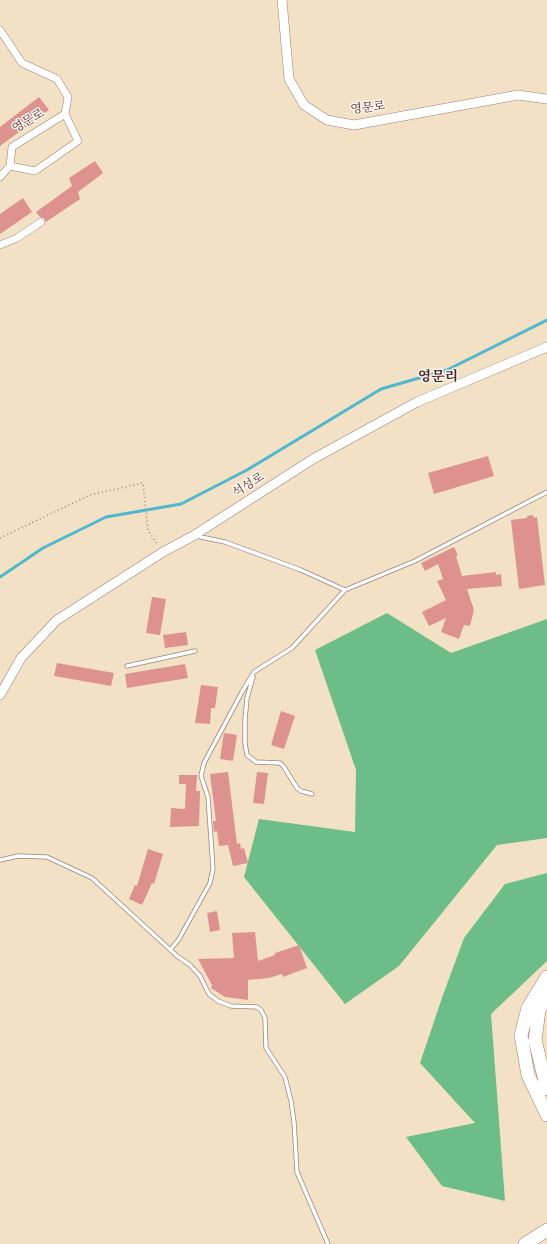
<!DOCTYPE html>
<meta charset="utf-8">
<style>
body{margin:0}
canvas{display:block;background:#f2e1c4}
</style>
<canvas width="547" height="1244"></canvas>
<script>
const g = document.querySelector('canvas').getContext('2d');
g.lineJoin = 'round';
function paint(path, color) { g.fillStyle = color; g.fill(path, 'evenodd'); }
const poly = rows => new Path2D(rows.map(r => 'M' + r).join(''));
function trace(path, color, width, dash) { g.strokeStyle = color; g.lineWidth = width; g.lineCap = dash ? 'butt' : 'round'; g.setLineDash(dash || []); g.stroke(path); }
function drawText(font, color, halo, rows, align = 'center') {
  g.font = font + ' Vollkorn,"Noto Serif KR",serif'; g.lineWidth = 3; g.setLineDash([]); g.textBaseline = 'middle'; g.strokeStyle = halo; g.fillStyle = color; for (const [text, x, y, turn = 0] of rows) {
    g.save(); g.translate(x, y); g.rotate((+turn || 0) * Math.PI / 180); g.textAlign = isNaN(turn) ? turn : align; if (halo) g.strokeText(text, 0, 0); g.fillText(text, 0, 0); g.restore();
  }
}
const forest = poly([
 [387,613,451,653,547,619,547,838,497,845,399,966,345,1004,244,877,259,819,355,832,356,770,315,650],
 [547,873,547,961,491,1014,505,1201,442,1186,406,1137,475,1123,420,1063,443,995,464,938,505,884]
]);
const stream = poly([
 [0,577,43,548,106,517,181,504,247,470,381,389,447,370,547,320]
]);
const building = poly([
 [39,97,49,110,0,146,0,127],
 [95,161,103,173,78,192,80,199,46,222,44,218,40,217,36,212,72,186,69,178],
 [23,198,32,212,0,234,0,214],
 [488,456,494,476,434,494,428,473],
 [533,515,534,518,537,517,545,585,519,589,511,520,527,518,527,516],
 [454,547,458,555,456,556,462,576,496,572,496,575,501,574,502,586,467,589,474,610,470,626,464,625,459,639,441,632,446,618,429,626,422,612,446,600,437,581,443,579,438,564,425,571,421,563],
 [152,597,166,599,160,635,146,633],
 [186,632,188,645,165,648,163,635],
 [57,663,114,673,111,686,54,676],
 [185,664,188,678,127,688,125,674],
 [201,685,218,687,215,708,211,708,210,724,195,723],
 [281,711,295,716,284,749,271,745],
 [224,733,237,735,233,761,220,759],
 [228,772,237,844,240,843,241,849,244,848,248,863,233,866,228,845,219,846,217,831,214,832,213,821,216,821,210,774],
 [257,772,268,773,264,804,253,803],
 [179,775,197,775,196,791,200,791,199,826,170,827,171,808,185,809,186,784,179,784],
 [148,849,163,854,154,884,152,883,142,905,129,899,135,885,137,886],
 [217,911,220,930,210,932,207,913],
 [255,932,258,961,275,955,275,953,299,945,307,968,283,977,282,974,269,978,248,980,248,1000,225,997,211,988,212,985,198,959,234,958,232,933]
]);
const path = poly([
 [0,538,90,495,143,483,148,530,157,544]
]);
const service = poly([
 [196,536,225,542,301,570,345,590],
 [127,666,195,651],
 [253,677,247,698,245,720,245,743,247,755,256,762,280,763,284,767,297,788,301,791,312,794],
 [0,860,18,856,47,857,92,878,177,956,190,965,200,976,209,994,218,1001,231,1006,257,1007,261,1010,265,1018,266,1048,285,1077,291,1101,294,1122,297,1172,328,1244],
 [171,949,179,939,210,883,213,869,208,797,201,776,204,763,242,692,254,672,292,648,345,590,415,561,547,492]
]);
const minor = poly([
 [0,30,22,63,57,79,68,97,65,114,78,141,35,171,10,166,12,147,65,114],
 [0,177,10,166],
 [0,245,17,238,41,222]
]);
const tertiary = poly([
 [282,0,289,79,304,105,327,120,354,125,518,95,547,99],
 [0,695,21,658,57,620,163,552,193,536,313,459,417,402,547,347]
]);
const motorway = poly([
 [547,977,528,1008,521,1035,528,1075,547,1115],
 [547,996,539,1010,535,1040,547,1089],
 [525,1244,547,1230]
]);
const streetNames = [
 ["영문로",368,109,-7],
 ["영문로",29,122,-31],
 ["석성로",249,486,-32]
];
const quarterNames = [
 ["영문리",438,378]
];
paint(forest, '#6dbd88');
trace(stream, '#50b7ce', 3);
paint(building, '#de9290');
trace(service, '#9e8078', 5);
trace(minor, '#9e8078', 8);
trace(tertiary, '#9e8078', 10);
trace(motorway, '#9e8078', 14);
trace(path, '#9e8078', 1.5, [1, 3]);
trace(service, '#fff', 3.5);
trace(minor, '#fff', 7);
trace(tertiary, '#fff', 9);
trace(motorway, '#fff', 13);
drawText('12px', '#4a1f2b', '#fbf7ec', streetNames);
drawText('bold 14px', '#4a1f2b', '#fbf7ec', quarterNames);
</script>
